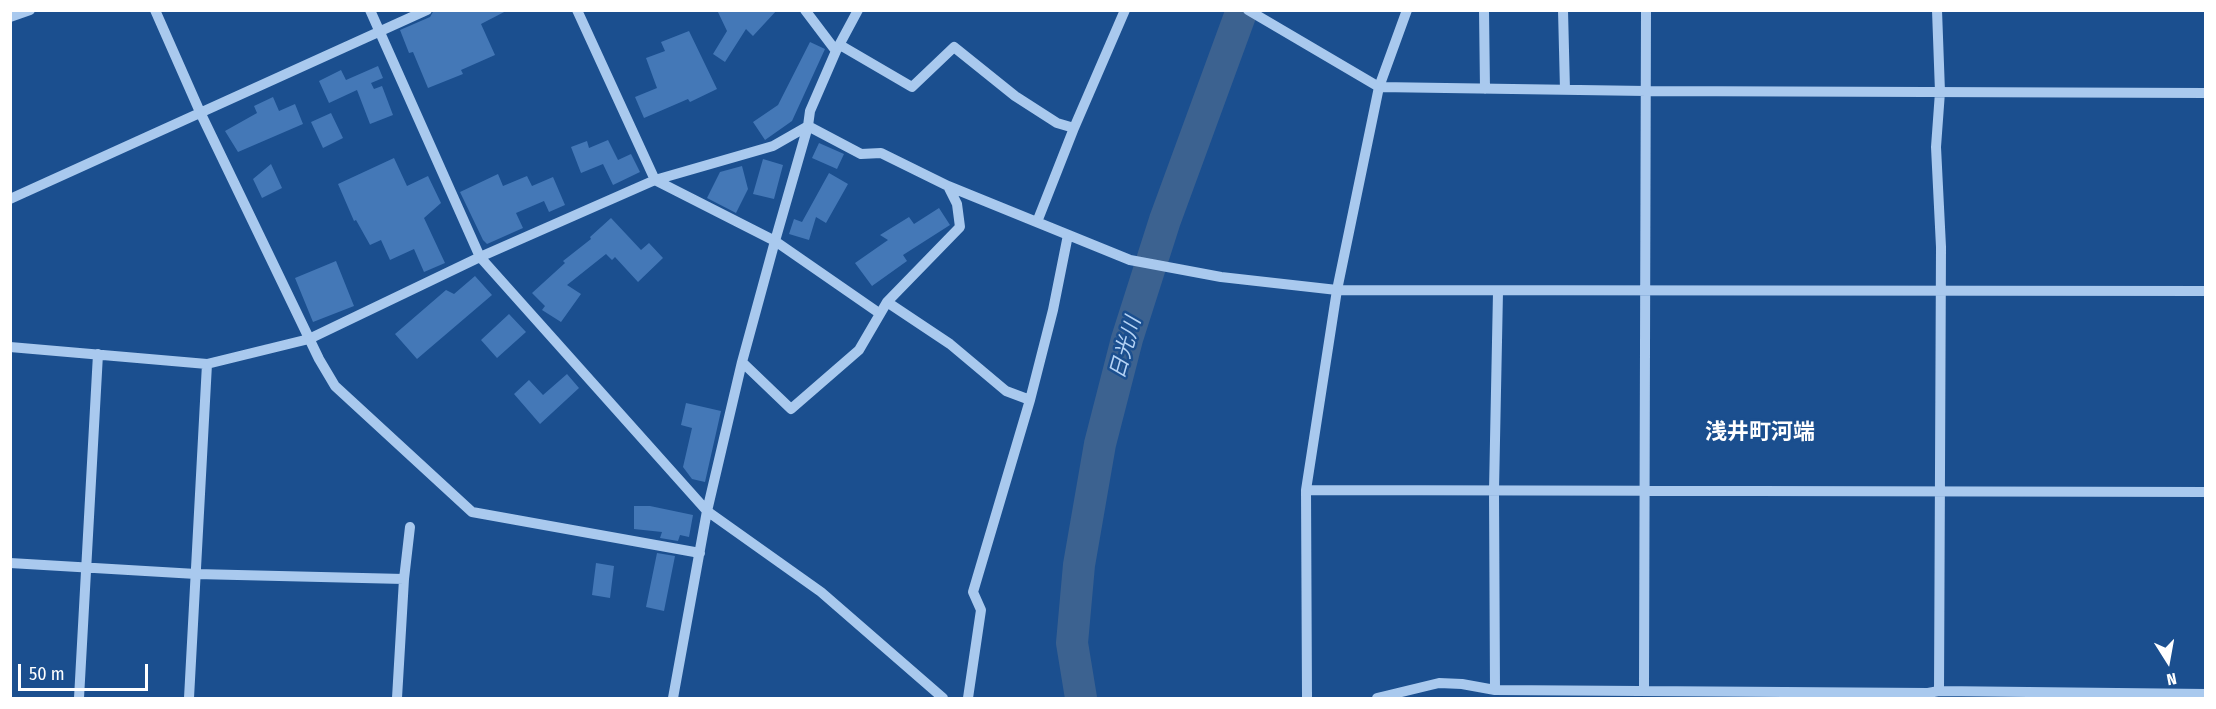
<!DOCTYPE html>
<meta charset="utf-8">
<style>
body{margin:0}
#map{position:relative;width:2216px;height:709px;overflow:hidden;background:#1b4f8f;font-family:"Fira Sans Condensed",sans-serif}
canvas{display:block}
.frame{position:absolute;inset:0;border:12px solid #fff;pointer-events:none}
.north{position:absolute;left:2138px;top:631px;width:60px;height:60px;-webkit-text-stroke:4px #1b4f8f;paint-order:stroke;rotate:169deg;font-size:16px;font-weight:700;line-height:24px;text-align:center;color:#fff}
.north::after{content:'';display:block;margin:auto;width:21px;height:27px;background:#fff;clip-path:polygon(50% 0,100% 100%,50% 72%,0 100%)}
.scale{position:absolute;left:18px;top:664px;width:130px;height:27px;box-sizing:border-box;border:3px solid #fff;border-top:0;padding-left:8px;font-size:18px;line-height:21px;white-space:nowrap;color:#fff;-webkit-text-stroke:4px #1b4f8f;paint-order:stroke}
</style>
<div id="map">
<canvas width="2216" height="709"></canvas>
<div class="frame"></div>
<div class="north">N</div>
<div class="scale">50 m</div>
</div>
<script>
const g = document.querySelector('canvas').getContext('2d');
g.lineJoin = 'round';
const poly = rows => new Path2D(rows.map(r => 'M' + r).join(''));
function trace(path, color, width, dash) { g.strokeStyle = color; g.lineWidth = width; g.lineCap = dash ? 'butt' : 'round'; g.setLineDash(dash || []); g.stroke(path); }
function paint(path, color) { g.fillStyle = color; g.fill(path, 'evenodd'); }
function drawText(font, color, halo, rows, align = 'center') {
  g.font = font + ' "Fira Sans Condensed","Noto Sans JP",sans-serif'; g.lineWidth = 5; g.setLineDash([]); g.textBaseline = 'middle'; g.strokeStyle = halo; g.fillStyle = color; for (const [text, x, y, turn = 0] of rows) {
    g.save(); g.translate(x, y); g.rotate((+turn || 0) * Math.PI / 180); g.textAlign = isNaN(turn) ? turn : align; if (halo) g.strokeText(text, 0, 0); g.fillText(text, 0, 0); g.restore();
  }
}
const river = poly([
 [1081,698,1072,643,1079,565,1100,444,1127,339,1165,220,1242,10]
]);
const building = poly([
 [434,10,508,10,481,24,495,55,461,70,463,74,428,88,413,52,409,53,400,30,430,17],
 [717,10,777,10,753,36,746,29,725,62,713,54,727,31],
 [689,31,717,89,690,102,688,99,644,118,635,97,657,88,646,58,665,51,661,42],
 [810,42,825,49,792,121,765,140,753,122,778,105],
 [378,66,383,78,371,83,374,89,382,86,393,115,370,124,357,90,329,103,319,81,341,70,346,80],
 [273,97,279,111,295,104,303,124,238,152,225,131,257,113,254,106],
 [331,113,343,138,323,148,311,122],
 [608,140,618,160,631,154,640,172,613,185,603,164,581,173,571,147,587,141,589,148],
 [819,143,844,154,837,169,812,158],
 [394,158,407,186,428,176,441,203,424,218,445,263,424,272,414,249,390,260,381,240,370,245,356,220,354,221,338,184],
 [763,159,783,165,774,199,753,194],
 [271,164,282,188,262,198,253,179],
 [742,166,748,189,736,213,707,198,720,172],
 [829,173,848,184,826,223,816,217,809,240,789,234,794,219,802,222],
 [498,174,503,186,527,176,532,186,553,177,565,205,549,212,544,201,516,213,523,228,487,244,483,240,460,192],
 [939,208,950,225,903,255,907,261,872,286,855,263,888,240,880,235,909,217,914,224],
 [611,218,641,250,649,243,663,258,638,282,615,257,612,260,606,254,567,285,581,294,561,322,542,310,545,306,532,293,565,263,563,261,591,239,590,237],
 [336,261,354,306,313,322,295,278],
 [475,276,492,295,417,359,395,334,446,290,454,294],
 [509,314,526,332,497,358,481,340],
 [567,374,579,388,540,424,514,394,529,380,543,395],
 [686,403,721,411,705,482,692,479,683,467,692,428,681,425],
 [634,506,650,506,693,515,689,537,680,535,678,541,660,538,662,532,634,529],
 [657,553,675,556,664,611,646,607],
 [596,563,614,566,610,598,592,595]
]);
const minor = poly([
 [155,10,200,112,319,359,335,386,472,512,700,553],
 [370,10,480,257,707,511,821,592,943,698],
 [577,10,655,180,775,241,879,313],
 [805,10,836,51],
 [1248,10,1379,87,1646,91,2206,93],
 [1484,10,1485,89],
 [1563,10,1565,90],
 [1937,10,1940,92,1936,147,1941,247,1939,691],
 [10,17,30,10],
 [840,45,912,87,954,47,1015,96,1057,123,1074,128],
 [948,186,1130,260,1221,277,1337,290,2206,291],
 [10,199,427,10],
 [1037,222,1074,128,1125,10],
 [887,302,950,344,1006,391,1030,400],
 [10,347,207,364,309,339,480,257,655,180,773,146,808,126,861,154,881,153,948,186,957,204,960,227,887,302,859,350,791,409,742,362],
 [1306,490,2206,492],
 [10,563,196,574,404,579],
 [1644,689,1646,10],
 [1495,690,1494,490,1498,292],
 [79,698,98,354],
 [189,698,207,364],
 [397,698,404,579,410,527],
 [673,698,707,511,742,362,775,241,808,126,810,111,836,51,858,10],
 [968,698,981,610,973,592,1030,400,1053,310,1068,235],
 [1307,698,1306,490,1337,290,1379,87,1407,10],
 [1377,698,1439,683,1462,684,1495,690,1928,693,1939,691,2206,694]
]);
const waterNames = [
 ["日光川",1126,348,-74]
];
const quarterNames = [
 ["浅井町河端",1760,433]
];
trace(river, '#3c6290', 32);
paint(building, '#4478b7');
trace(minor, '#a9c9ee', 10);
drawText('italic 21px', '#b5d3f5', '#1b4f8f', waterNames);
drawText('bold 22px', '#fff', '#1b4f8f', quarterNames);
</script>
